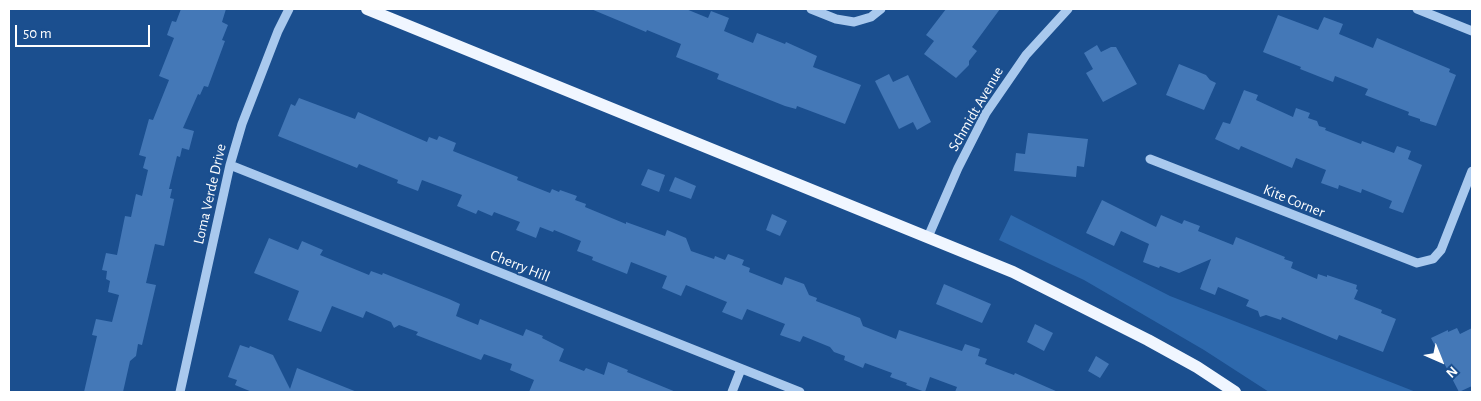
<!DOCTYPE html>
<style>
body{margin:0}
#map{position:relative;width:1481px;height:401px;overflow:hidden;background:#1b4f8f;font-family:"Alegreya Sans",sans-serif}
canvas{display:block}
.frame{position:absolute;inset:0;border:10px solid #fff;pointer-events:none}
.north{position:absolute;left:1416px;top:336px;width:50px;height:50px;-webkit-text-stroke:4px #1b4f8f;paint-order:stroke;rotate:136deg;font-size:14px;font-weight:700;line-height:20px;text-align:center;color:#fff}
.north::after{content:'';display:block;margin:auto;width:18px;height:22px;background:#fff;clip-path:polygon(50% 0,100% 100%,50% 72%,0 100%)}
.scale{position:absolute;left:15px;top:25px;width:135px;height:22px;box-sizing:border-box;border:2px solid #fff;border-top:0;padding-left:6px;font-size:15px;line-height:18px;white-space:nowrap;color:#fff;-webkit-text-stroke:4px #1b4f8f;paint-order:stroke}
</style>
<div id="map">
<canvas width="1481" height="401"></canvas>
<div class="frame"></div>
<div class="north">N</div>
<div class="scale">50 m</div>
</div>
<script>
const g = document.querySelector('canvas').getContext('2d');
g.lineJoin = 'round';
function paint(path, color) { g.fillStyle = color; g.fill(path, 'evenodd'); }
const poly = rows => new Path2D(rows.map(r => 'M' + r).join(''));
function trace(path, color, width, dash) { g.strokeStyle = color; g.lineWidth = width; g.lineCap = dash ? 'butt' : 'round'; g.setLineDash(dash || []); g.stroke(path); }
function drawText(font, color, halo, rows, align = 'center') {
  g.font = font + ' "Alegreya Sans",sans-serif'; g.lineWidth = 4; g.setLineDash([]); g.textBaseline = 'middle'; g.strokeStyle = halo; g.fillStyle = color; for (const [text, x, y, turn = 0] of rows) {
    g.save(); g.translate(x, y); g.rotate((+turn || 0) * Math.PI / 180); g.textAlign = isNaN(turn) ? turn : align; if (halo) g.strokeText(text, 0, 0); g.fillText(text, 0, 0); g.restore();
  }
}
const green = poly([
 [1011,215,1170,296,1416,392,1269,392,1204,350,1084,280,999,240]
]);
const building = poly([
 [181,9,226,9,222,22,228,25,222,40,225,41,208,87,204,86,200,95,198,94,183,128,194,131,189,150,182,148,180,157,177,156,169,189,172,189,170,198,174,199,164,246,155,244,146,283,156,285,142,345,138,344,136,356,130,361,123,392,84,392,97,336,92,335,96,319,112,322,119,295,108,292,110,281,106,279,107,271,102,270,106,253,117,255,125,216,131,217,136,194,142,196,148,170,143,168,146,157,139,155,149,119,153,120,169,80,159,76,174,38,167,35,172,21,176,22],
 [591,9,686,9,708,18,711,11,729,18,724,31,753,43,757,33,785,44,786,42,817,56,813,67,861,85,845,124,797,106,796,109,785,106,717,79,719,74,676,57,681,44,647,30,646,32],
 [946,9,1000,9,972,47,977,51,969,61,969,65,956,78,924,54,934,41,926,35],
 [1278,15,1318,30,1324,17,1343,24,1339,34,1373,48,1377,38,1450,69,1449,72,1456,75,1436,126,1420,121,1420,119,1408,115,1409,112,1365,95,1368,89,1335,76,1333,82,1300,69,1301,67,1263,52],
 [1097,45,1101,52,1111,47,1116,47,1137,84,1103,102,1086,73,1093,69,1084,53],
 [1179,64,1206,75,1210,80,1216,83,1204,110,1166,95],
 [889,74,893,82,908,75,931,122,917,130,913,122,899,129,875,81],
 [1244,90,1258,95,1256,100,1293,117,1296,108,1310,113,1308,118,1317,121,1319,126,1326,128,1325,130,1361,144,1362,141,1394,153,1397,146,1411,151,1408,159,1422,165,1403,213,1389,208,1392,201,1362,189,1361,193,1339,185,1338,189,1321,183,1326,170,1296,158,1292,168,1241,146,1239,150,1215,139,1223,122,1230,124],
 [299,98,355,119,358,112,427,142,429,137,437,140,439,136,456,143,453,151,518,177,517,180,550,193,552,189,559,192,560,190,577,196,575,200,586,204,585,207,626,224,626,222,665,236,667,230,686,238,691,251,714,259,715,256,725,260,728,254,744,260,742,265,750,268,749,272,782,285,785,277,804,284,809,295,817,298,816,301,860,318,863,326,896,339,899,330,962,351,965,344,980,349,978,356,987,359,985,364,1014,375,1015,373,1058,392,955,392,957,387,930,377,925,392,906,385,907,383,890,377,892,373,865,363,863,368,844,360,845,356,834,352,830,347,803,336,800,342,780,335,785,324,747,309,742,320,722,312,727,302,686,285,681,296,662,288,667,276,631,262,627,274,592,260,593,257,577,251,581,241,554,230,553,232,540,227,536,238,516,230,520,222,494,212,492,216,478,210,476,214,457,206,462,195,422,180,418,191,397,183,398,180,359,164,357,168,278,136,291,104,295,106],
 [1028,133,1088,139,1084,167,1077,166,1076,177,1014,171,1016,153,1025,154],
 [648,169,665,175,659,192,641,185],
 [675,177,696,186,691,199,669,191],
 [1102,200,1156,227,1161,215,1182,224,1184,220,1200,226,1198,231,1233,245,1236,237,1285,257,1284,259,1293,262,1291,268,1317,279,1318,274,1327,277,1327,275,1357,285,1356,289,1358,290,1354,299,1382,310,1381,313,1396,319,1383,352,1339,335,1337,340,1282,317,1281,320,1266,315,1260,317,1258,311,1246,306,1249,300,1218,287,1215,295,1200,289,1211,259,1179,273,1160,266,1159,268,1143,262,1149,244,1121,231,1114,246,1086,233],
 [772,214,787,221,780,236,766,230],
 [269,238,298,250,302,241,323,250,320,255,369,275,371,271,382,275,383,273,449,299,460,304,456,316,478,325,480,319,523,336,526,329,543,336,542,338,564,349,559,361,584,371,586,368,604,375,608,362,628,370,627,372,676,392,529,392,534,380,510,370,512,364,484,354,481,360,416,335,418,332,399,325,394,328,391,322,366,311,363,318,332,306,321,332,288,320,299,291,254,273],
 [944,284,991,304,982,323,936,304],
 [1035,324,1053,333,1044,351,1027,342],
 [1457,328,1460,334,1472,328,1472,386,1459,392,1431,338,1448,330,1448,332],
 [240,345,249,348,250,346,273,355,290,389,297,368,357,392,252,392,235,385,237,380,228,377],
 [1096,356,1109,364,1100,378,1088,371]
]);
const minor = poly([
 [811,9,836,19,854,22,871,17,881,9],
 [1417,9,1472,31],
 [1150,159,1417,263,1433,259,1441,250,1472,171],
 [230,165,800,392],
 [928,237,958,168,986,113,1026,55,1068,9],
 [180,392,230,165,242,124,278,31,289,9],
 [732,392,741,369]
]);
const major = poly([
 [367,9,1013,272,1148,340,1197,367,1235,392]
]);
const streetNames = [
 ["Schmidt Avenue",976,109,-60],
 ["Loma Verde Drive",210,194,-77],
 ["Kite Corner",1294,201,22],
 ["Cherry Hill",520,266,22]
];
paint(green, '#2e69ad');
paint(building, '#4478b7');
trace(minor, '#a9c9ee', 9);
trace(major, '#f0f6ff', 12);
drawText('15px', '#fff', '#1b4f8f', streetNames);
</script>
